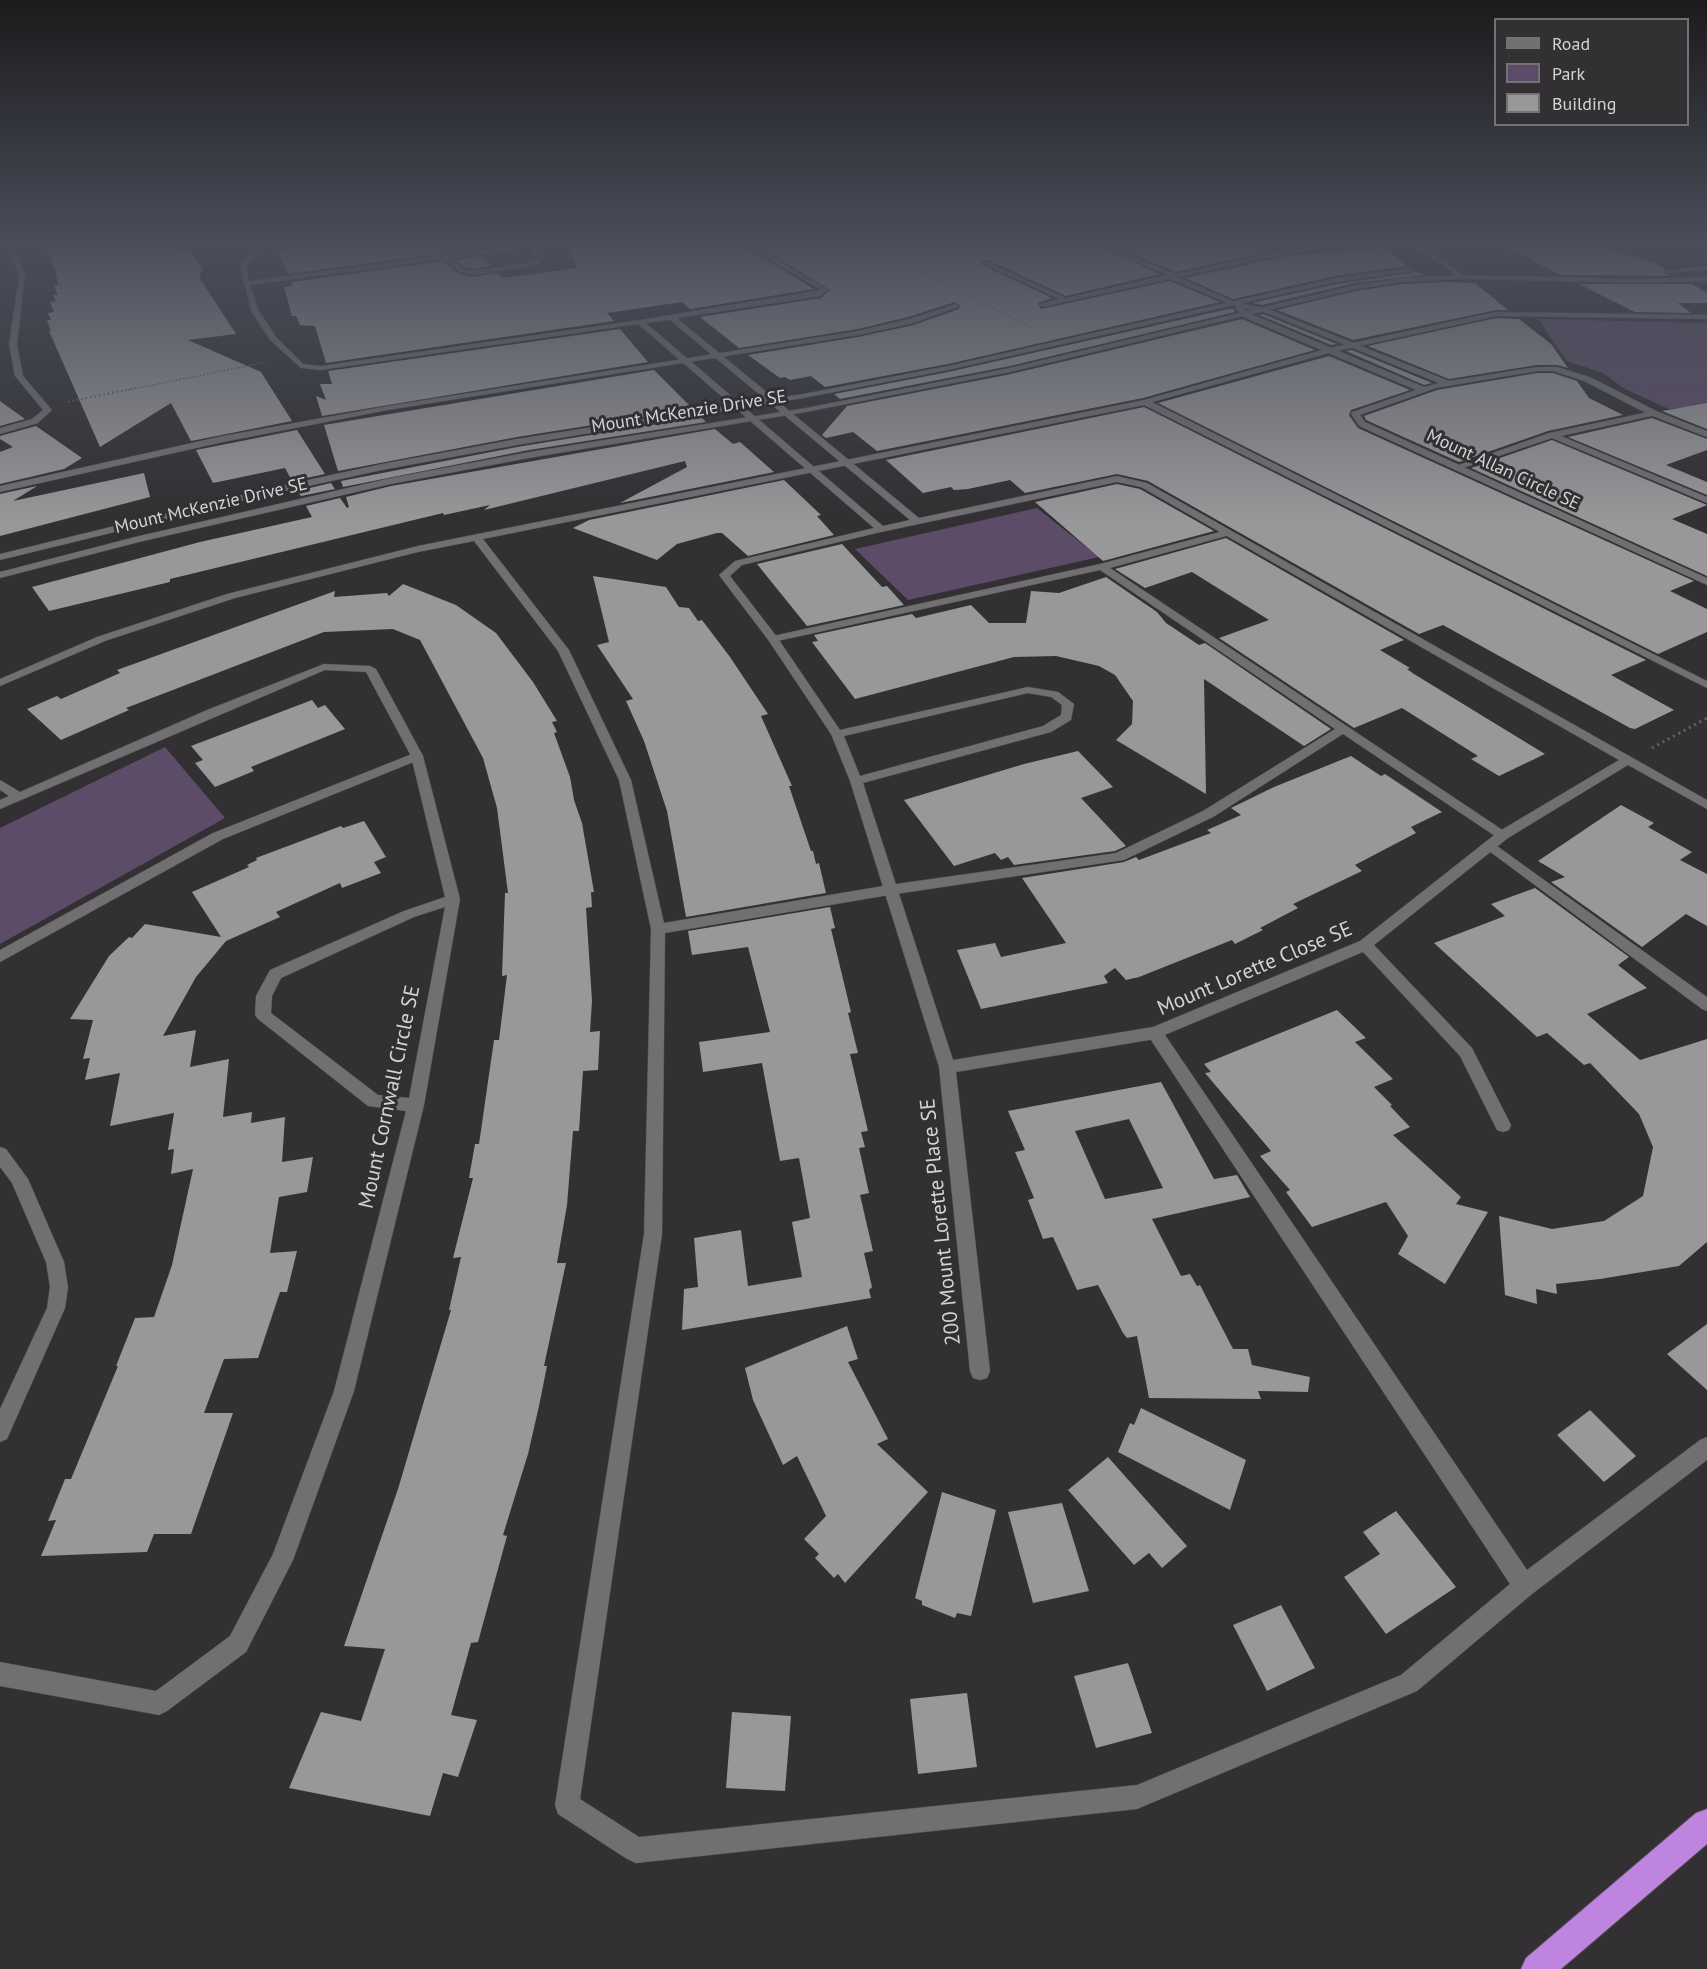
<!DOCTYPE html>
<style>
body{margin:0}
#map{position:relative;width:1707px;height:1969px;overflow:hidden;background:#323032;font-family:"PT Sans",sans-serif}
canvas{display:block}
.legend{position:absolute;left:1494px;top:18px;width:195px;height:108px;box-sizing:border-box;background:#323032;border:2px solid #737173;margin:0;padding:8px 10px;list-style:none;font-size:18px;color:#d4d3d5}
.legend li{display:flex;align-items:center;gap:12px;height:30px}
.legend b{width:30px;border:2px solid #737173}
</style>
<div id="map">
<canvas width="1707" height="1969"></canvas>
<ul class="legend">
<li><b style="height:8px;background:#716f72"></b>Road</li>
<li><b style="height:16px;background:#5d4c68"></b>Park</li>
<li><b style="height:16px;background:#989799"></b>Building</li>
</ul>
</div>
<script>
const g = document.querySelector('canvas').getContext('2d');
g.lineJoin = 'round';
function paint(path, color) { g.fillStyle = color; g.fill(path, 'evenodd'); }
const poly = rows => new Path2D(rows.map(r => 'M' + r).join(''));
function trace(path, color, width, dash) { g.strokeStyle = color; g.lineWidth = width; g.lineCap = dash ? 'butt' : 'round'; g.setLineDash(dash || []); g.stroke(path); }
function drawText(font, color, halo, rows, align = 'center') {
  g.font = font + ' "PT Sans",sans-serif'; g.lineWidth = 6; g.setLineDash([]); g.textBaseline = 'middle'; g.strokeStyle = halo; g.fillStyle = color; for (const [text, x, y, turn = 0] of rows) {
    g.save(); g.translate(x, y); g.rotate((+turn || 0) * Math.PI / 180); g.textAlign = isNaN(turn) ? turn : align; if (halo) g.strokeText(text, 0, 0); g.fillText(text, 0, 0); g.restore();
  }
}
const green = poly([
 [1538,319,1707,323,1707,404,1669,409,1625,389,1603,373,1567,361],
 [1037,508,1099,557,908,600,855,549],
 [165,747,225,818,0,944,0,828]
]);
const building = poly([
 [44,244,180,244,180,251,190,251,203,269,199,277,236,334,188,340,261,372,292,421,191,441,171,403,100,447,49,331,51,331,47,320,51,320,48,313,54,312,50,302,56,301,53,295,58,295,54,285,58,285,55,269],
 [309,244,472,244,476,249,288,274,278,251],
 [581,244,740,244,814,289,690,309,682,302,607,313,614,321,326,363,315,326,300,325,296,316,292,316,284,287,293,286,291,282,443,261,459,274,473,277,498,273,502,278,577,268,568,248,582,247],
 [755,244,1093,244,1160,274,1066,296,988,260,982,261,980,264,1052,298,1038,303,1041,309,1170,281,1220,302,948,364,825,387,811,376,790,380,785,377,780,378,748,355,858,337,914,325,959,309,960,306,955,302,908,317,858,329,739,348,700,317,821,298,830,290],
 [1110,244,1270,244,1271,251,1176,272],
 [1500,244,1594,244,1653,262,1665,269,1663,271,1667,275,1678,276,1561,275],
 [1384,248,1407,266,1335,276,1233,299,1185,278,1287,256],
 [483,256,491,266,473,269,465,267,456,260],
 [1415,271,1424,275,1355,283,1262,305,1252,303,1336,284,1412,273],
 [1448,282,1475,283,1508,310,1496,310,1353,340,1277,310,1356,291,1403,284],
 [1579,284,1692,284,1707,293,1707,303,1678,303,1691,313,1635,312],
 [1233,308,1235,312,1010,366,840,399,834,394,948,372],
 [1263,314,1337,344,1331,345,1259,315],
 [1496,318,1519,319,1551,344,1568,368,1557,365,1537,365,1449,379,1368,346],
 [1242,319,1315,350,1143,398,877,451,853,432,826,438,822,435,847,406,1011,374],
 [620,329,648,362,322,416,316,396,326,400,320,384,332,384,328,371],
 [1352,350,1432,383,1424,385,1346,351],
 [1329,356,1410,390,1351,410,1349,415,1358,428,1694,581,1670,591,1707,609,1707,632,1658,654,1158,403],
 [654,370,693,409,517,437,338,471,324,425],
 [1537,373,1553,373,1577,381,1589,398,1623,415,1548,431,1459,462,1366,420,1364,416,1437,390],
 [0,401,25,419,0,426],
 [1707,403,1707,429,1662,411],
 [1144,407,1646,660,1611,675,1674,710,1635,729,1630,728,1443,625,1419,634,1148,481,1117,474,1025,493,1010,480,968,489,954,490,951,487,923,493,886,460],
 [701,417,706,422,529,450,343,487,341,481,517,447],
 [1652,418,1707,439,1707,450,1666,465,1707,482,1707,495,1568,437],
 [36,426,82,458,64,469,0,484,0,452,13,447,0,439,0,436],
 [715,429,733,444,740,442,774,472,620,503,687,467,685,461,484,510,490,505,444,515,443,513,170,579,170,582,49,611,32,587,200,542,312,517,306,506,340,498,347,508,349,507,346,497,391,486],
 [297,430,325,474,292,481,285,468,213,483,196,450],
 [1552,440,1707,505,1672,519,1707,534,1707,576,1471,468],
 [144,473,150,497,0,536,0,494,37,486,13,501],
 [784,480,821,515,817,516,834,535,748,556,722,533,717,533,677,544,657,560,573,528,589,520],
 [331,483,335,489,301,496,297,491],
 [1117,484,1140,489,1214,531,1103,561,1035,502],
 [1226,538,1404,640,1380,650,1410,668,1407,669,1414,674,1545,754,1499,776,1471,759,1478,756,1402,708,1354,728,1219,638,1269,620,1192,572,1145,588,1115,569],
 [842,544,882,587,887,586,904,605,807,626,757,564],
 [593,576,666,587,679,607,689,608,698,621,702,620,730,657,768,714,761,716,792,786,789,786,811,851,813,851,816,864,819,863,826,893,686,917,667,811,644,741,626,701,633,699,597,645,609,642],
 [1106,577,1157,612,1166,623,1199,645,1205,643,1331,729,1304,746,1204,679,1206,794,1116,740,1132,724,1133,701,1115,675,1099,666,1056,656,1014,657,855,699,812,642,818,641,814,635,912,614,916,618,971,605,989,623,1026,623,1031,591,1059,593],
 [403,584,456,605,496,633,533,682,557,721,552,722,557,732,554,733,570,777,574,800,582,823,594,892,591,892,592,907,586,908,592,1001,590,1032,600,1031,598,1070,583,1071,579,1131,573,1131,567,1205,557,1263,566,1263,544,1366,547,1366,539,1406,528,1454,503,1535,507,1536,478,1642,471,1643,451,1715,477,1720,458,1777,443,1773,430,1816,289,1788,321,1712,361,1721,385,1649,344,1646,398,1489,451,1310,449,1310,461,1257,453,1258,473,1178,469,1178,475,1144,479,1144,494,1040,499,1040,507,975,502,976,505,893,508,893,497,808,483,758,420,640,393,629,324,632,126,708,129,710,61,740,27,709,57,696,61,699,120,673,117,670,335,591,334,597,387,593,389,596],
 [312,700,318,708,325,705,345,729,251,767,254,771,215,787,195,763,203,760,191,746],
 [1078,751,1113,787,1081,798,1126,846,1115,851,1014,865,1008,857,1001,860,995,853,954,866,904,800,1024,764],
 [1351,756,1381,776,1385,774,1442,812,1411,827,1416,833,1355,865,1362,871,1293,904,1298,908,1260,928,1263,930,1235,944,1232,940,1139,977,1126,980,1115,968,1104,976,1108,983,981,1009,957,950,995,943,1001,957,1066,943,1022,878,1124,862,1136,857,1139,860,1211,833,1207,830,1241,815,1231,808,1274,787],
 [1621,805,1654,823,1648,827,1692,852,1680,860,1707,874,1707,926,1686,914,1642,947,1551,882,1565,877,1538,861],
 [364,821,386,857,374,862,381,873,342,888,340,883,276,912,280,917,226,941,196,977,163,1036,196,1030,190,1067,229,1059,223,1117,252,1112,251,1123,285,1117,282,1162,313,1157,307,1192,279,1197,270,1253,297,1251,287,1292,280,1292,258,1358,224,1359,204,1413,233,1413,191,1534,154,1534,147,1552,41,1556,56,1520,48,1521,65,1479,71,1479,118,1366,116,1366,135,1318,154,1317,172,1265,193,1169,171,1174,174,1149,168,1150,174,1113,110,1126,120,1073,85,1080,90,1058,83,1059,93,1020,70,1019,109,956,129,937,132,938,145,924,221,937,192,892,249,867,247,865,257,860,256,858,341,826,343,828],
 [1535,888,1629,957,1618,965,1647,988,1587,1014,1640,1060,1707,1039,1707,1242,1679,1266,1600,1279,1556,1284,1557,1294,1536,1289,1537,1304,1505,1295,1499,1216,1552,1229,1604,1221,1643,1196,1653,1147,1639,1114,1590,1063,1584,1065,1547,1033,1537,1037,1434,943,1505,916,1491,904],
 [830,907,835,928,831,929,851,1012,848,1013,858,1053,850,1054,868,1131,861,1132,865,1147,859,1148,869,1193,860,1195,873,1251,864,1253,872,1287,869,1290,871,1298,682,1330,684,1289,698,1287,694,1238,741,1230,748,1286,802,1277,792,1222,810,1218,799,1158,780,1161,762,1063,703,1072,699,1042,770,1032,748,947,692,955,688,931],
 [1337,1010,1366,1038,1355,1042,1393,1079,1374,1087,1392,1105,1390,1106,1410,1127,1393,1135,1461,1197,1456,1204,1488,1212,1445,1284,1398,1254,1408,1236,1386,1202,1312,1227,1286,1192,1290,1190,1260,1156,1271,1151,1205,1073,1211,1072,1204,1064],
 [1161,1082,1214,1179,1237,1175,1250,1197,1152,1219,1181,1276,1190,1274,1197,1286,1200,1285,1233,1349,1248,1349,1252,1365,1310,1377,1308,1392,1258,1391,1261,1399,1149,1398,1137,1336,1127,1338,1123,1333,1098,1285,1077,1290,1053,1237,1043,1239,1028,1200,1034,1198,1015,1152,1025,1150,1008,1111],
 [1129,1119,1163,1188,1105,1199,1075,1131],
 [1707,1324,1707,1390,1667,1354],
 [847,1326,858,1359,848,1362,888,1439,877,1444,928,1492,845,1583,838,1574,834,1578,815,1558,819,1554,804,1539,826,1516,797,1456,783,1465,753,1400,745,1368],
 [1141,1408,1246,1460,1230,1510,1118,1452,1130,1423,1134,1425],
 [1590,1410,1636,1456,1604,1482,1557,1435],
 [1108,1457,1187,1546,1162,1568,1149,1553,1134,1565,1068,1490],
 [942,1492,996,1510,971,1616,957,1613,955,1618,922,1605,922,1601,915,1598],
 [1062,1503,1089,1591,1033,1603,1008,1512],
 [1396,1511,1456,1587,1386,1634,1344,1577,1380,1554,1363,1532],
 [1281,1605,1315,1668,1267,1691,1233,1625],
 [1128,1663,1152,1733,1096,1748,1074,1676],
 [967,1693,977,1767,918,1774,910,1699],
 [732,1712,791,1716,785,1791,726,1788]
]);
const pathFar2 = poly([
 [142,244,171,248,209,244],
 [928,244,915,269,948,286],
 [974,299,1031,327],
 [1646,384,1654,383,1654,376,1660,371,1707,375],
 [128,390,266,362]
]);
const pathFar1 = poly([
 [68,402,135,388]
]);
const path = poly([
 [1652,748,1707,718]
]);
const service = poly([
 [1095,244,1104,244,1176,274,1280,251,1331,244,1349,244,1280,255,1178,277,1237,303,1235,306,1170,279,1042,307,1040,304,1059,299,982,263,987,262,1066,298,1167,275,1095,244],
 [956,304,958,307,914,323,858,335,388,410,223,442,0,492,0,486,223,436,388,406,858,331,909,319,956,304],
 [1496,312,1707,315,1707,319,1496,316,1333,352,1152,402,1707,681,1707,688,1144,405,483,539,569,650,631,780,664,923,889,885,1116,853,1203,811,1335,729,1100,570,773,642,768,639,773,636,1100,564,1227,530,1232,533,1230,535,1110,568,1510,835,1508,838,1498,838,1343,734,1213,817,1124,860,889,895,665,933,662,1234,580,1799,639,1837,1137,1785,1401,1675,1510,1584,1149,1037,1147,1033,1149,1029,1161,1029,1527,1570,1700,1440,1707,1437,1707,1460,1532,1594,1417,1691,1137,1809,636,1863,627,1859,558,1814,555,1805,644,1234,651,929,619,780,558,651,474,541,418,552,235,598,105,641,0,686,0,679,97,637,227,594,418,546,1144,400,1329,348,1496,312],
 [1653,411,1656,411,1656,415,1561,436,1707,497,1707,503,1552,438,1460,469,1453,467,1549,433,1653,411],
 [417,752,421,753,423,756,421,759,223,839,0,962,0,950,213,833,417,752],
 [1490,841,1707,997,1707,1011,1702,1009,1485,848,1483,845,1485,842,1490,841],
 [0,1147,6,1149,28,1179,64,1262,68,1287,65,1308,7,1439,0,1442,0,1409,47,1308,50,1287,46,1262,12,1183,0,1167,0,1147]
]);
const minor = poly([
 [0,244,13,245,25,275,17,344,23,376,52,410,38,423,0,434,0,428,32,419,43,410,15,376,9,344,19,275,8,248,0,247,0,244],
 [530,244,549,244,535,247,544,258,537,265,473,275,460,272,444,259,250,285,259,311,276,337,303,364,321,366,640,320,821,290,742,244,750,244,828,290,821,296,677,318,919,518,1117,476,1147,483,1707,800,1707,809,1628,765,1508,838,1374,945,1472,1048,1511,1125,1509,1130,1503,1132,1497,1130,1460,1056,1363,952,1155,1039,956,1072,990,1371,987,1378,980,1380,973,1378,970,1371,939,1067,850,781,831,734,769,641,719,575,735,561,874,528,638,324,321,370,301,368,270,340,251,311,240,265,254,252,259,253,246,265,249,281,530,244],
 [529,248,537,258,533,262,473,271,464,269,450,258,529,248],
 [670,320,910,520,883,526,646,323,670,320],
 [1117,482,1141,487,1619,760,1498,832,1360,941,1153,1027,953,1060,863,783,1051,732,1071,720,1074,704,1058,692,1028,687,840,730,777,637,730,576,742,565,881,532,1117,482],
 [1028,693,1051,697,1062,705,1061,715,1043,726,860,776,844,736,1028,693],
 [1408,244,1416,244,1453,267,1464,277,1459,278,1449,269,1408,244],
 [1235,302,1268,309,1449,381,1537,367,1557,367,1590,377,1656,411,1707,431,1707,437,1704,436,1650,415,1584,381,1553,371,1537,371,1436,388,1360,415,1365,422,1707,578,1707,585,1359,426,1351,414,1352,412,1416,390,1243,317,1235,308,1237,306,1232,304,1235,302],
 [1243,308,1264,312,1439,383,1424,387,1249,313,1243,308],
 [324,664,370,666,376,669,423,756,460,899,424,1105,354,1391,293,1560,246,1652,167,1711,159,1715,0,1686,0,1662,156,1691,230,1636,273,1554,334,1391,406,1111,368,1106,258,1019,255,1015,256,996,270,970,404,911,445,897,411,756,366,672,325,670,0,809,0,800,9,796,0,790,0,780,20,792,207,710,324,664],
 [445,907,409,1098,378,1095,271,1013,272,996,281,978,414,917,445,907]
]);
const tertiary = poly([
 [1707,266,1707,270,1668,273,1665,271,1707,266],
 [1410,268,1412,271,1336,282,948,370,803,398,517,445,382,470,262,496,0,560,0,554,262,490,382,464,517,439,803,394,948,366,1336,278,1410,268],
 [1461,275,1643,279,1707,277,1707,281,1643,283,1461,279,1403,282,1356,289,1010,372,806,412,529,458,391,484,139,542,0,578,0,572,135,537,391,478,529,452,806,408,1010,368,1356,285,1403,278,1461,275]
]);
const motorway = poly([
 [1707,1809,1707,1844,1561,1969,1521,1969,1526,1958,1696,1813,1707,1809]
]);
const farStreetnames = [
 ["Mount McKenzie Drive SE",689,412,-9],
 ["Mount Allan Circle SE",1503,470,25],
 ["Mount McKenzie Drive SE",211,506,-13]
];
const streetNames = [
 ["Mount Lorette Close SE",1255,969,-23],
 ["Mount Cornwall Circle SE",390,1097,-78],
 ["200 Mount Lorette Place SE",941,1222,-96]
];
paint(green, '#5d4c68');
paint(building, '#989799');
trace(service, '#4d4c4e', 1);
trace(minor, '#4d4c4e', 1);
trace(tertiary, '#4d4c4e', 1);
trace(motorway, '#4d4c4e', 2);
trace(pathFar2, '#646264', 1.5, [1.5, 2]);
trace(pathFar1, '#646264', 2, [1.5, 3]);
trace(path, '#646264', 3, [2, 4]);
paint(service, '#716f72');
paint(minor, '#716f72');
paint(tertiary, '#716f72');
paint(motorway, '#bf84e0');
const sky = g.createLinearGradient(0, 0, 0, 520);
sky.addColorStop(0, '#1c1a1c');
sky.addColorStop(0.47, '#494e5a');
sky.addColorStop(1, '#494e5a00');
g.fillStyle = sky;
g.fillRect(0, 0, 1707, 520);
drawText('18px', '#d4d3d5', '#323032', farStreetnames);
drawText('21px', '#d4d3d5', '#323032', streetNames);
</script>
